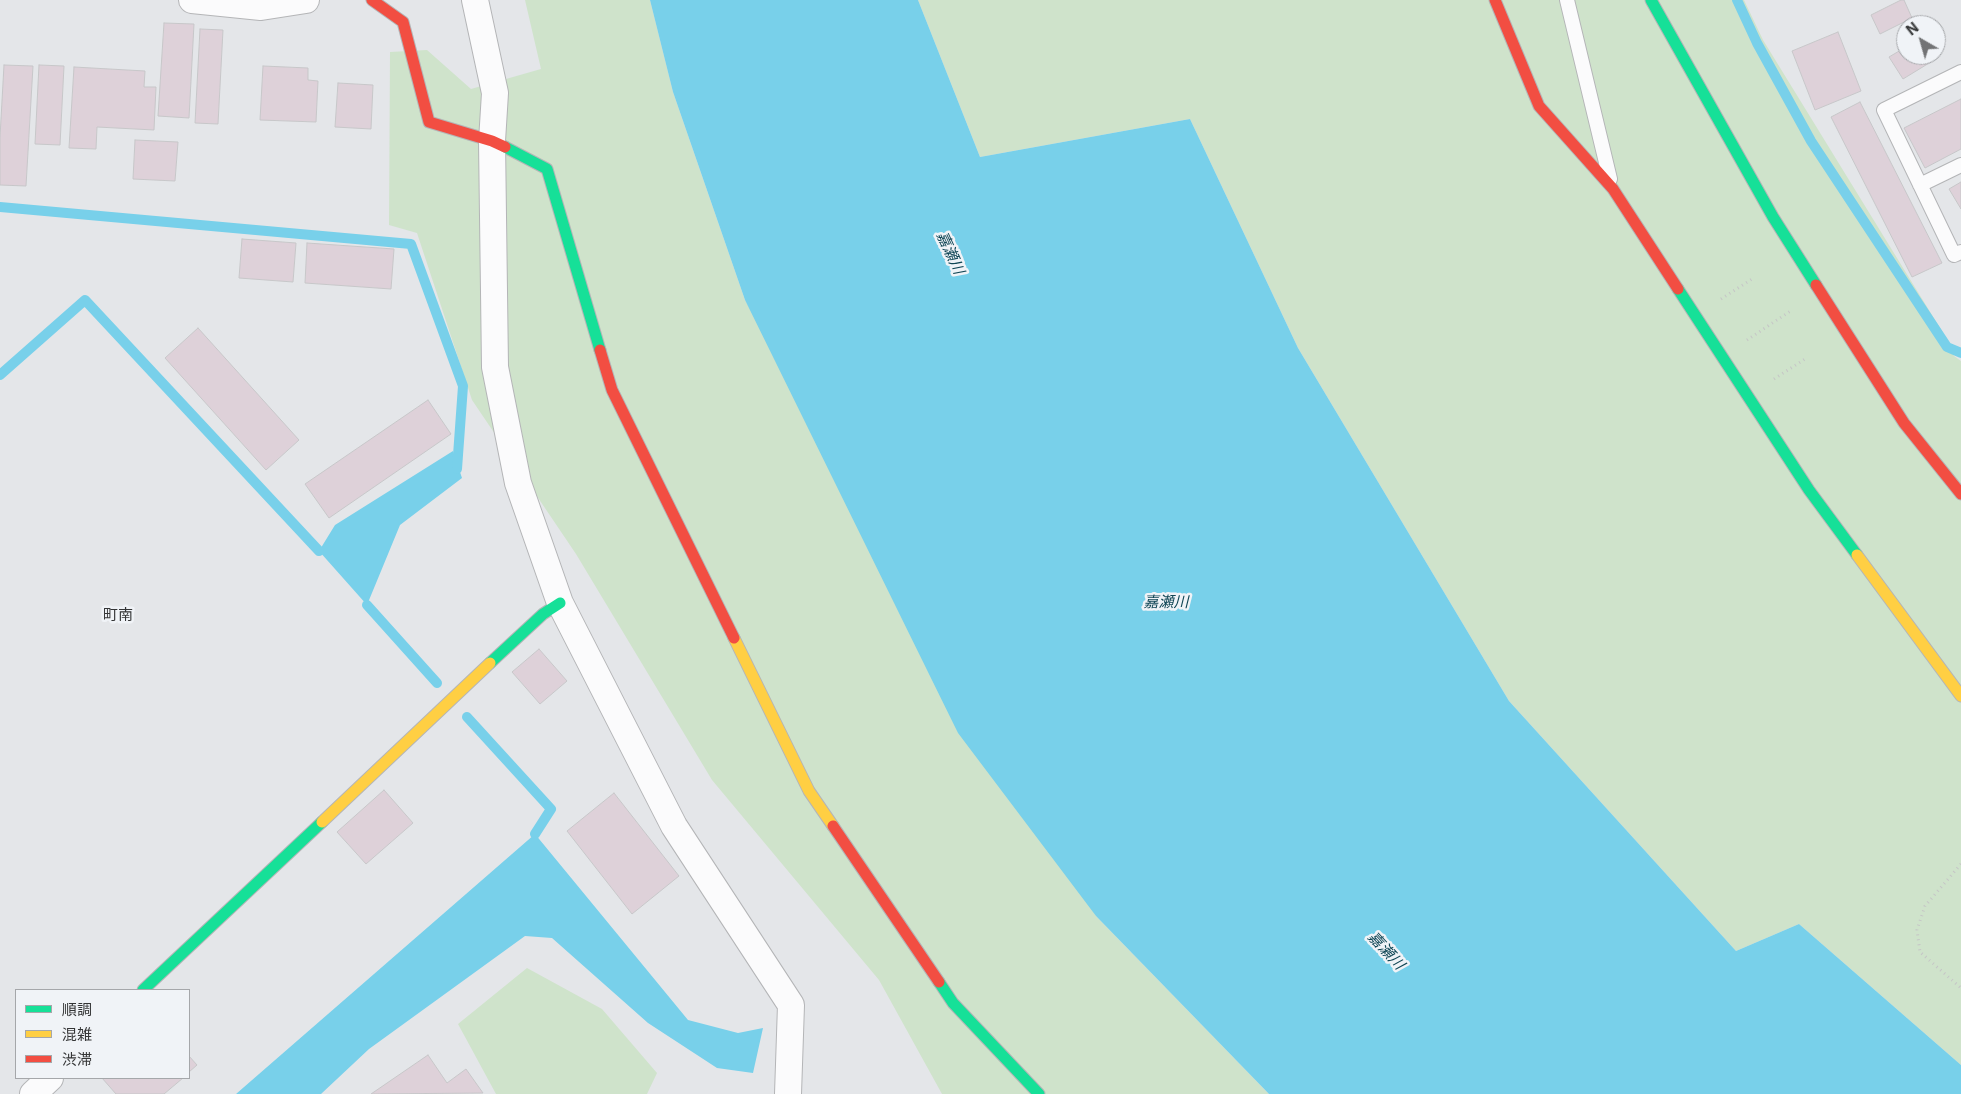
<!DOCTYPE html>
<meta charset="utf-8">
<style>
body{margin:0}
#map{position:relative;width:1961px;height:1094px;overflow:hidden;background:#e4e6e9;font-family:Inter,"Noto Sans JP",sans-serif}
canvas{display:block}
.legend{position:absolute;left:15px;top:989px;width:175px;height:90px;box-sizing:border-box;background:#f0f3f7;border:1px solid #a5a7aa;margin:0;padding:6px 9px;list-style:none;font-size:15px;color:#343536}
.legend li{display:flex;align-items:center;gap:10px;height:25px}
.legend b{width:25px;border:1px solid #a5a7aa}
.north{position:absolute;left:1896px;top:15px;width:50px;height:50px;box-sizing:border-box;background:#f0f3f7;border:1px solid #a5a7aa;border-radius:50%;rotate:322deg;font-size:14px;font-weight:700;line-height:20px;text-align:center;color:#343536}
.north::after{content:'';display:block;margin:auto;width:18px;height:22px;background:#727375;clip-path:polygon(50% 0,100% 100%,50% 72%,0 100%)}
</style>
<div id="map">
<canvas width="1961" height="1094"></canvas>
<ul class="legend">
<li><b style="height:6px;background:#16e098"></b>順調</li>
<li><b style="height:6px;background:#ffcf43"></b>混雑</li>
<li><b style="height:6px;background:#f24e42"></b>渋滞</li>
</ul>
<div class="north">N</div>
</div>
<script>
const g = document.querySelector('canvas').getContext('2d');
g.lineJoin = 'round';
function paint(path, color) { g.fillStyle = color; g.fill(path, 'evenodd'); }
const poly = rows => new Path2D(rows.map(r => 'M' + r).join(''));
function trace(path, color, width, dash) { g.strokeStyle = color; g.lineWidth = width; g.lineCap = dash ? 'butt' : 'round'; g.setLineDash(dash || []); g.stroke(path); }
function drawText(font, color, halo, rows, align = 'center') {
  g.font = font + ' Inter,"Noto Sans JP",sans-serif'; g.lineWidth = 5; g.setLineDash([]); g.textBaseline = 'middle'; g.strokeStyle = halo; g.fillStyle = color; for (const [text, x, y, turn = 0] of rows) {
    g.save(); g.translate(x, y); g.rotate((+turn || 0) * Math.PI / 180); g.textAlign = isNaN(turn) ? turn : align; if (halo) g.strokeText(text, 0, 0); g.fillText(text, 0, 0); g.restore();
  }
}
const green = poly([
 [525,0,650,0,673,92,745,300,1096,916,1269,1094,942,1094,879,980,712,780,576,554,472,400,417,233,389,225,390,52,427,50,471,89,541,69],
 [918,0,1744,0,1763,40,1948,341,1954,356,1961,361,1961,1065,1799,924,1736,951,1509,701,1298,348,1190,119,980,157],
 [527,968,602,1009,657,1073,647,1094,496,1094,458,1024]
]);
const water = poly([
 [650,0,918,0,980,157,1190,119,1298,348,1509,701,1736,951,1799,924,1961,1065,1961,1094,1269,1094,1096,916,958,733,745,300,673,92],
 [453,451,462,478,400,525,367,605,319,551,335,525],
 [535,834,688,1020,738,1033,763,1028,753,1073,717,1068,648,1023,552,938,525,936,369,1049,321,1094,236,1094]
]);
const stream = poly([
 [1737,0,1757,43,1811,141,1947,347,1961,353],
 [0,207,411,244,463,386,457,469],
 [0,375,85,300,319,551],
 [367,605,437,683],
 [467,717,551,809,535,834]
]);
const building = poly([
 [1901,0,1904,0,1912,18,1880,34,1871,15,1901,0],
 [164,23,194,24,189,118,158,116,164,23],
 [200,29,223,30,218,124,195,123,200,29],
 [1838,32,1861,91,1815,110,1792,51,1838,32],
 [1906,47,1906,55,1936,55,1936,53,1939,57,1903,79,1889,57,1906,47],
 [4,65,33,66,26,186,0,185,0,137,4,65],
 [39,65,64,66,60,145,35,144,39,65],
 [263,66,308,68,308,80,318,81,316,122,260,120,263,66],
 [74,67,145,71,144,87,156,87,154,130,97,127,96,149,69,148,74,67],
 [338,83,373,85,371,129,335,127,338,83],
 [1961,99,1961,149,1925,168,1904,128,1961,99],
 [1860,102,1942,263,1912,277,1831,117,1860,102],
 [135,140,178,142,175,181,133,179,135,140],
 [1961,182,1961,209,1949,189,1961,182],
 [242,239,296,243,293,282,239,278,242,239],
 [307,243,394,249,391,289,305,283,307,243],
 [198,328,299,440,266,470,165,358,198,328],
 [428,400,451,434,329,518,305,484,428,400],
 [539,649,567,681,540,704,512,672,539,649],
 [384,790,413,823,366,864,337,832,384,790],
 [614,793,679,876,632,914,567,831,614,793],
 [428,1055,447,1083,466,1069,483,1093,371,1094,428,1055],
 [189,1056,197,1065,189,1072,189,1056],
 [102,1078,183,1078,164,1094,116,1094,102,1078]
]);
const path = poly([
 [1721,299,1752,279],
 [1747,340,1792,310],
 [1774,379,1805,359],
 [1961,864,1925,906,1917,930,1920,952,1961,988]
]);
const lane = poly([
 [1567,0,1610,179],
 [1961,72,1884,110,1954,255,1961,252],
 [1920,185,1961,165]
]);
const street = poly([
 [192,0,261,7,306,0],
 [475,0,495,93,492,141,495,367,518,483,560,603,674,826,791,1005,788,1094],
 [33,1094,50,1078]
]);
const fast = poly([
 [1651,0,1773,217,1816,285],
 [505,147,547,169,600,350],
 [1678,289,1809,490,1857,555],
 [490,663,543,614,560,603],
 [939,982,953,1003,1039,1094],
 [143,990,322,822]
]);
const slow = poly([
 [1857,555,1961,696],
 [734,638,809,791,833,826],
 [322,822,490,663]
]);
const jam = poly([
 [372,0,403,22,429,122,492,141,505,147],
 [1495,0,1539,106,1613,189,1678,289],
 [1816,285,1904,423,1961,494],
 [600,350,612,390,734,638],
 [833,826,939,982]
]);
const waterNames = [
 ["嘉瀬川",950,253,65],
 ["嘉瀬川",1166,602],
 ["嘉瀬川",1386,951,47]
];
const neighbourhoodNames = [
 ["町南",118,615]
];
paint(green, '#cfe3cb');
paint(water, '#78d0ea');
trace(stream, '#78d0ea', 10);
paint(building, '#ded1d9');
trace(building, '#c7c7c9', 1);
trace(lane, '#b4b5b7', 16);
trace(street, '#b4b5b7', 28);
trace(fast, '#b4b5b7', 13);
trace(slow, '#b4b5b7', 13);
trace(jam, '#b4b5b7', 13);
trace(path, '#c5c5c6', 3, [1, 4]);
trace(lane, '#fbfbfc', 14);
trace(street, '#fbfbfc', 26);
trace(fast, '#16e098', 11);
trace(slow, '#ffcf43', 11);
trace(jam, '#f24e42', 11);
drawText('italic 15px', '#104655', '#f0f3f7', waterNames);
drawText('15px', '#343536', '#f0f3f7', neighbourhoodNames);
</script>
